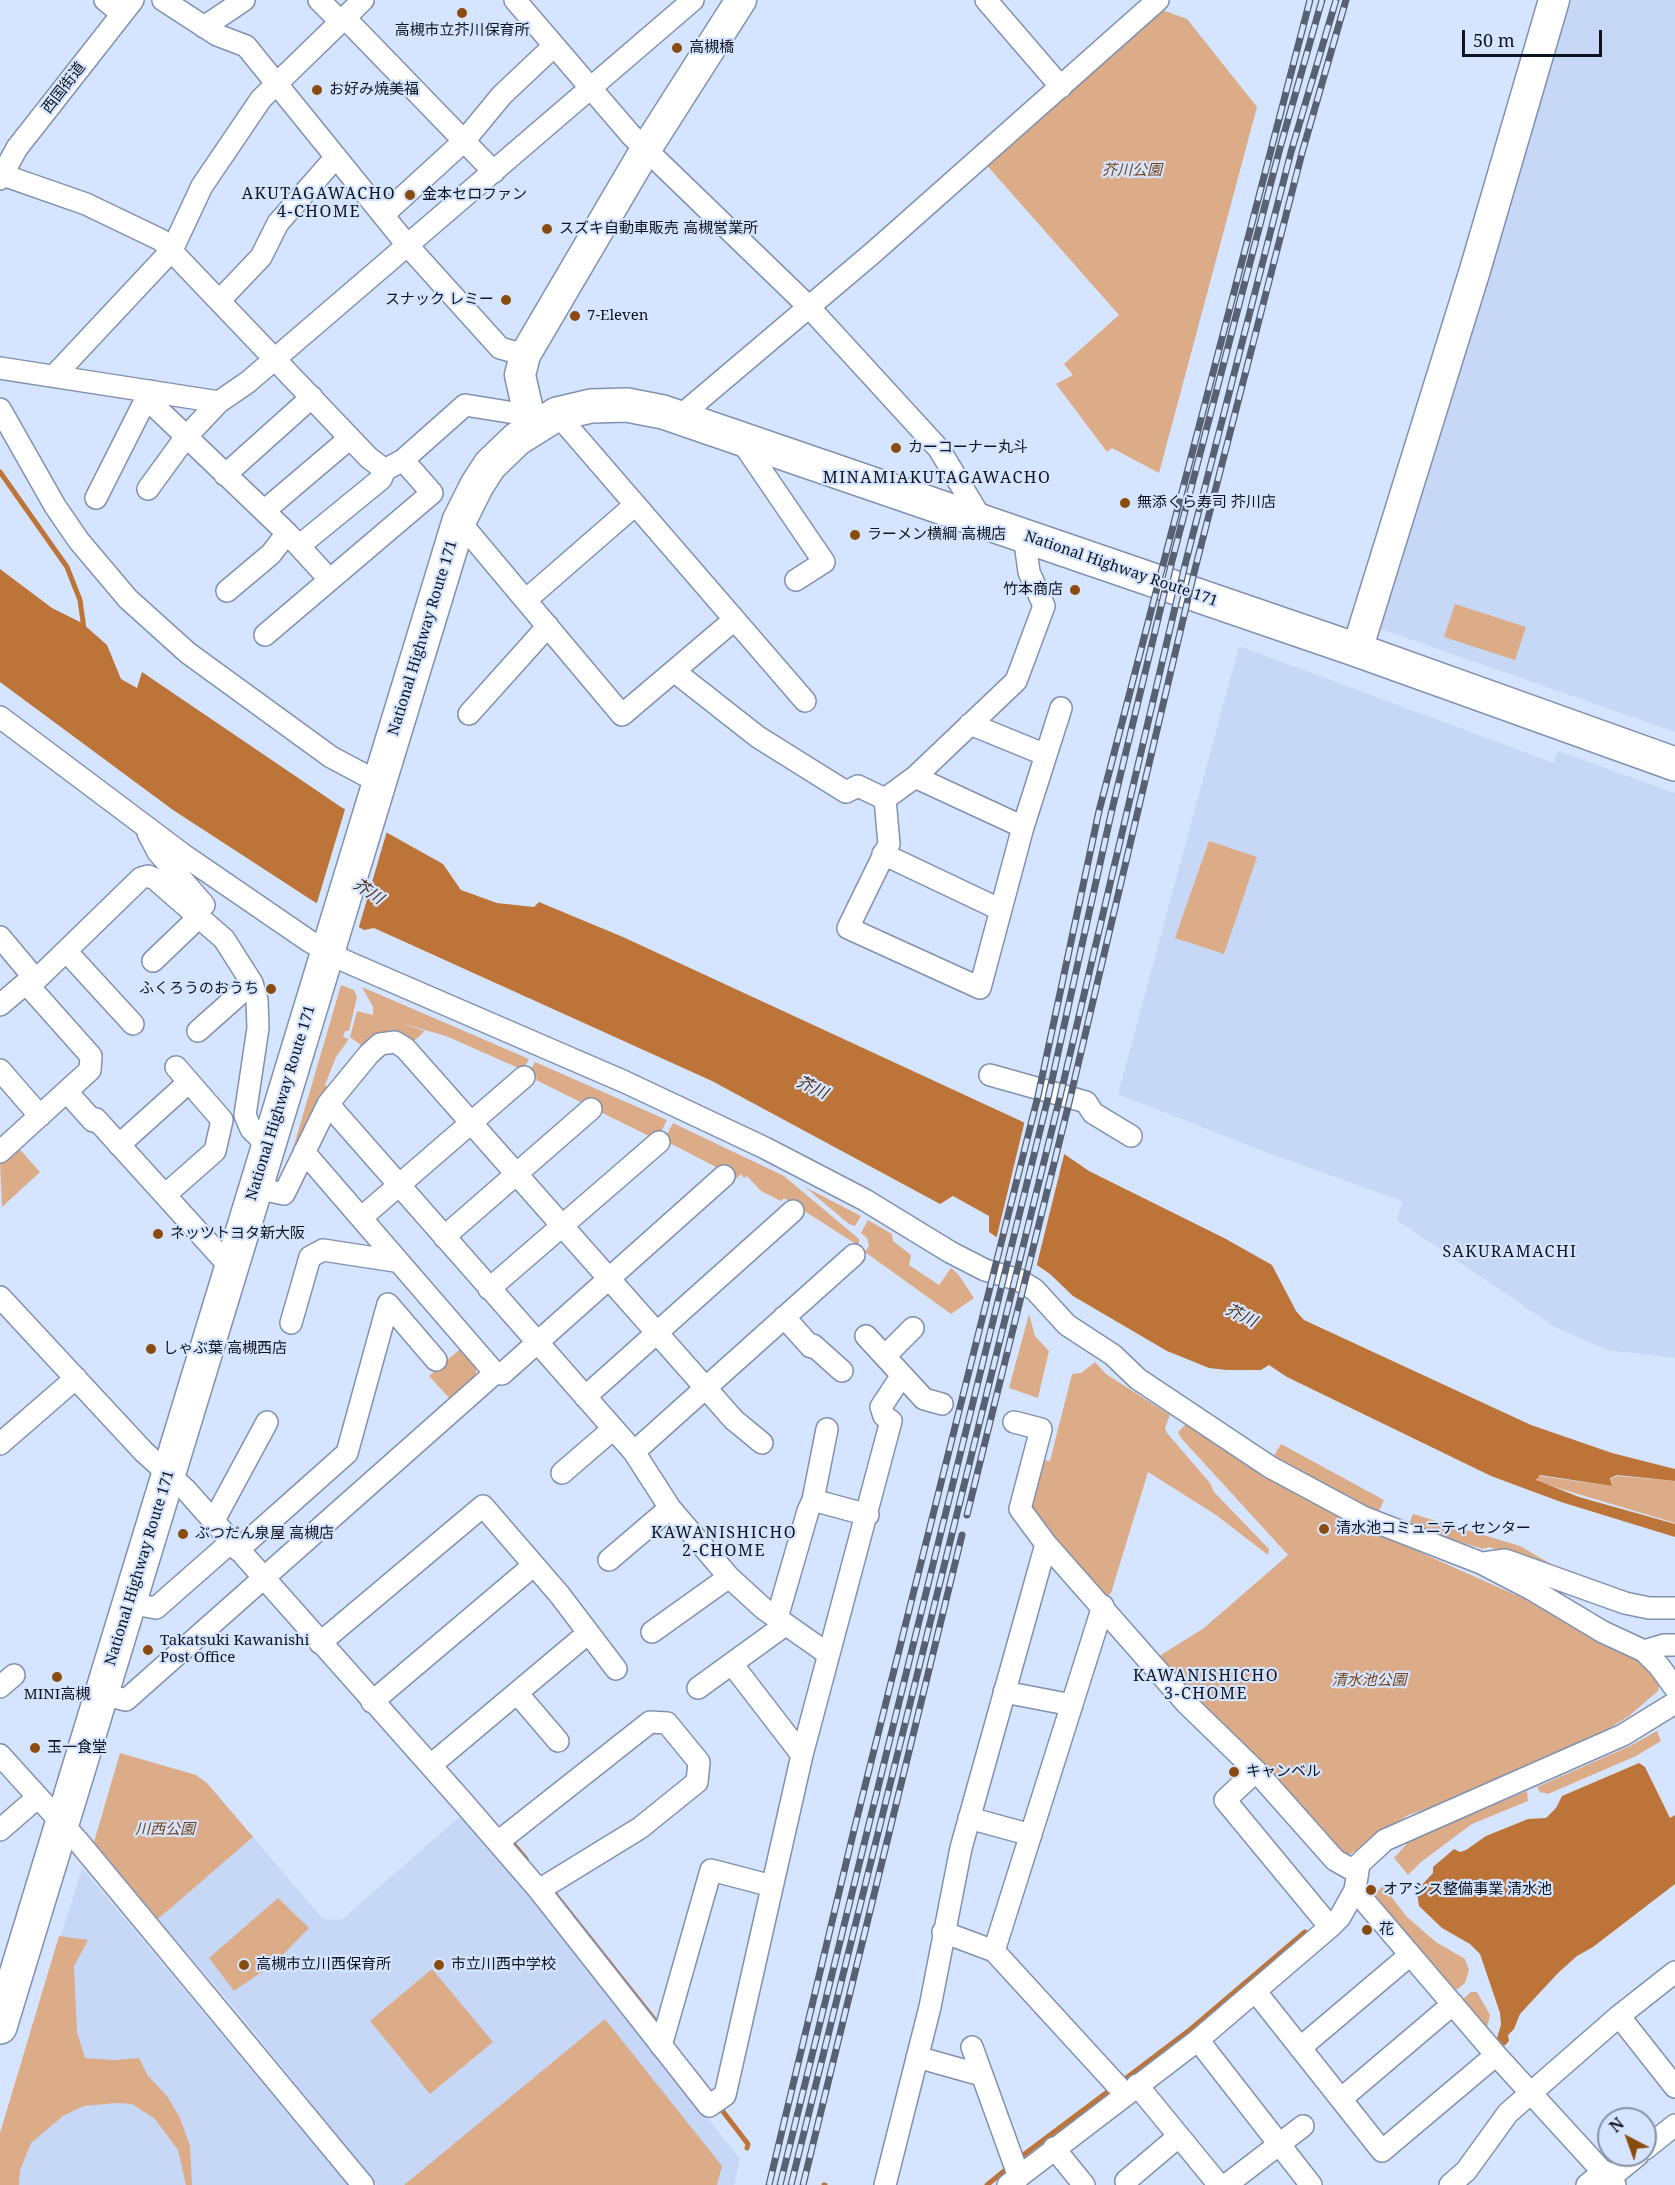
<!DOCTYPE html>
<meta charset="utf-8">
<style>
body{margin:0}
#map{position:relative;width:1675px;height:2185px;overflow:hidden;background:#d6e5ff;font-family:"Noto Serif",serif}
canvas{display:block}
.north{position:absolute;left:1597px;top:2107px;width:60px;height:60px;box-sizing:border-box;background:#d6e5ff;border:2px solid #8691a5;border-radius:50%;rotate:319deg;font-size:16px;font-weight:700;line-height:24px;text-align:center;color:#0e141f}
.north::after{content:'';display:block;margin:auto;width:21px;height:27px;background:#8a4b0f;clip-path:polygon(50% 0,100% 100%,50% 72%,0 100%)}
.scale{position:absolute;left:1462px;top:30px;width:140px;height:27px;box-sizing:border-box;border:3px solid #0e141f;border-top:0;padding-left:8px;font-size:18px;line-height:21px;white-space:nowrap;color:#0e141f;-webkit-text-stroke:4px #d6e5ff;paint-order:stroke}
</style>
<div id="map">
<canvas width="1675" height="2185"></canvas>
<div class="north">N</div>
<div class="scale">50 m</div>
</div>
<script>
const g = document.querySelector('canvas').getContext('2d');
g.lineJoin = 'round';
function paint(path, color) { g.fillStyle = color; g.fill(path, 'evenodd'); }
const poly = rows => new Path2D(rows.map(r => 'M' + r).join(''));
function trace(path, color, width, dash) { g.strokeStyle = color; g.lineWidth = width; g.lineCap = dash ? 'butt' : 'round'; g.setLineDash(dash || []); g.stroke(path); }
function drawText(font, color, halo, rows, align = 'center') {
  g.font = font + ' "Noto Serif","Noto Sans JP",serif'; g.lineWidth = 4.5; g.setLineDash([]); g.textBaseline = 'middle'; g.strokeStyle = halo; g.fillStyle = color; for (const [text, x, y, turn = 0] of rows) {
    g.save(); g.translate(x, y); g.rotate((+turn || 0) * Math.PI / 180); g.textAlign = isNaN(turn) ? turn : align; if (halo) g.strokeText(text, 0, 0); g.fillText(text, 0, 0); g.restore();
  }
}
const built = poly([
 [1564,0,1675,0,1675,732,1378,628],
 [1239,646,1554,763,1558,751,1675,793,1675,1358,1607,1350,1553,1326,1397,1220,1402,1201,1260,1150,1118,1094],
 [464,1813,530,1892,740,2159,734,2185,377,2185,237,2011,158,1919,253,1837,323,1919,341,1920],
 [82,1868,348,2185,0,2185,0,2133]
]);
const green = poly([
 [1157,8,1187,19,1257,107,1159,473,1112,448,1107,452,1056,384,1073,375,1064,364,1119,315,983,161],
 [1455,604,1526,627,1515,660,1444,637],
 [1209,841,1257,857,1224,954,1175,938],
 [341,985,354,990,357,997,349,1031,345,1031,343,1037,349,1039,336,1057,325,1085,328,1087,290,1167,288,1166],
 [362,987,529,1059,523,1070,446,1036,401,1023,425,1031,413,1042,366,1049,350,1037,357,1011,373,1015,373,1007],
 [535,1062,667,1120,657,1140,536,1080,537,1077,529,1073],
 [673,1123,784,1176,859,1239,859,1246,784,1198,781,1201,761,1191,747,1176,744,1178,741,1174,737,1178,664,1140],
 [17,1146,40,1172,2,1207,0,1162],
 [805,1187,861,1216,855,1226,849,1224],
 [868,1220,892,1234,893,1241,911,1255,909,1265,939,1285,951,1268,958,1274,974,1298,951,1314,865,1252,869,1246,867,1238,861,1233],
 [1029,1314,1035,1336,1049,1351,1038,1398,1009,1388],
 [460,1349,476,1367,476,1378,451,1400,429,1376],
 [1095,1362,1106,1374,1170,1415,1165,1428,1167,1433,1210,1483,1214,1492,1269,1549,1268,1555,1216,1515,1148,1472,1111,1593,1105,1598,1027,1510,1040,1460,1050,1461,1072,1374,1081,1373],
 [1187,1423,1260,1472,1341,1517,1527,1600,1638,1659,1653,1675,1659,1686,1658,1691,1629,1716,1593,1738,1460,1798,1408,1815,1349,1855,1340,1854,1159,1663,1161,1655,1204,1628,1288,1555,1181,1438,1178,1432],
 [1281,1444,1384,1500,1378,1513,1273,1457],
 [1540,1476,1612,1486,1611,1478,1618,1476,1675,1481,1675,1523,1538,1482,1537,1477],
 [1413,1514,1520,1546,1568,1574,1489,1547,1483,1549,1408,1526],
 [1657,1731,1661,1741,1636,1756,1548,1794,1540,1792,1537,1787,1630,1746],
 [120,1753,196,1775,207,1783,253,1837,158,1919,94,1842],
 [1527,1791,1528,1801,1472,1824,1421,1862,1408,1875,1394,1858,1411,1839],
 [1383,1886,1407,1917,1436,1942,1465,1959,1469,1970,1465,1983,1456,1990,1373,1895],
 [278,1898,309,1928,275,1963,234,1991,209,1958],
 [59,1936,88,1940,74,1966,77,2032,85,2058,114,2060,139,2058,148,2076,167,2096,180,2118,190,2146,192,2185,186,2185,178,2150,155,2119,132,2104,115,2103,84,2106,63,2116,31,2143,20,2170,19,2185,0,2185,0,2133],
 [432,1969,493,2042,430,2094,370,2021],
 [1471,1992,1477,1992,1490,2015,1487,2028,1463,1999],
 [605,2019,722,2166,717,2185,404,2185]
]);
const water = poly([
 [0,569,52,608,82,623,107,645,121,679,137,688,142,672,341,807,443,864,461,890,497,903,534,907,539,902,623,937,1021,1121,1037,1129,1057,1149,1089,1171,1226,1239,1272,1265,1296,1311,1304,1320,1531,1425,1612,1453,1675,1469,1675,1481,1617,1475,1610,1478,1612,1486,1540,1475,1536,1480,1579,1497,1675,1524,1675,1537,1561,1502,1491,1476,1287,1377,1269,1365,1261,1370,1227,1370,1209,1368,1167,1351,1073,1296,1050,1274,989,1232,989,1216,953,1196,940,1204,712,1081,374,928,364,930,313,901,173,810,0,682],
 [1639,1763,1645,1767,1670,1818,1675,1815,1675,1884,1593,1947,1577,1956,1558,1973,1520,2014,1514,2029,1508,2035,1509,2041,1504,2046,1497,2038,1501,2025,1500,2013,1480,1954,1470,1944,1442,1928,1419,1906,1417,1893,1419,1888,1433,1873,1433,1867,1454,1849,1460,1852,1466,1850,1486,1836,1528,1819,1546,1818,1556,1808,1562,1796]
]);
const pier = poly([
 [346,806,387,831,358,930,316,906],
 [1025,1120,1039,1127,1065,1151,1036,1268,996,1240]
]);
const stream = poly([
 [0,472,67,567,80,600,84,629],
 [511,1841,526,1859],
 [551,1889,661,2028],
 [1121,2082,1191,2029,1305,1932],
 [718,2105,748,2144,747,2148],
 [1018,2159,1114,2087],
 [824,2185,825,2185],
 [987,2185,1009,2167]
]);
const street = poly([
 [105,0,122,14],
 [163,0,217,35,246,46,408,246,500,348,525,355],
 [319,0,341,22],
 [515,0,631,135,808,306,939,449,982,520],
 [986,0,1061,87],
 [345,18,494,172],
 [204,27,244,0],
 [0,174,86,204,161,240,369,458,385,470,403,460,465,405,527,415],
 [0,179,17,148,133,0],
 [383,215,464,141,502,95,554,46],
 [220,300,261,257,278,223,336,157],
 [0,368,219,402,248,382,693,0],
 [54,376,172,250,202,186,261,99,363,0],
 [146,398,287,533,330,580],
 [0,409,55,506,79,541,128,599,188,653,331,757,378,782],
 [557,414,805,701],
 [679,417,875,251,1158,0],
 [740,439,824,562,796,580],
 [225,475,312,397],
 [148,489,185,438,219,402],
 [96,498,150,391],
 [264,511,350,438],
 [459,521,622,715,734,620],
 [299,546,381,479,385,470],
 [227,591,271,554,287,533],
 [527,599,635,505],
 [265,635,432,493,403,460],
 [674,671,758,737,846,792,858,786,885,799],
 [469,714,548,626],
 [0,717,185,856,309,941,345,961,625,1082,765,1148,865,1200,950,1252,985,1270,1019,1280,1035,1290,1067,1325,1113,1355,1138,1379,1270,1467,1363,1517,1481,1563,1533,1590,1603,1632,1644,1651,1659,1666,1675,1688],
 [970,724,1046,755],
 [915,777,1023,827],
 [885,799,889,844,848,928,980,988,1023,827,1061,708],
 [885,799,915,777,1016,681,1044,606,1029,572,1024,535],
 [148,833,158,852,204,905],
 [883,854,999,909],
 [0,937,36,980],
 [66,951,133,1024],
 [153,961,200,916],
 [252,983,257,1000,258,1028,245,1115,251,1129,268,1146],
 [0,1005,26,983,36,980,141,878,148,876,155,879,224,939,252,983,198,1031],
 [0,1070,40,1116],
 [990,1075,1086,1102,1093,1113,1131,1136],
 [67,1092,93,1121,96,1119,231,1268],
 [328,1104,634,1452],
 [119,1145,189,1082],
 [0,1152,90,1070,91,1056,26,983],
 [304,1152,495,1373,502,1374,724,1176],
 [256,1188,284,1194,328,1104,369,1054,380,1044,395,1042,405,1048,734,1420,762,1443],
 [165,1195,215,1151,222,1120,176,1067],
 [361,1218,524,1077],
 [444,1237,591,1109],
 [489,1289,659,1142],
 [0,1297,144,1452,186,1490,462,1801,539,1890,709,2106,725,2095,802,1755,891,1421,884,1416,881,1407,902,1375],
 [784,1317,811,1347,813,1345,842,1371],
 [291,1323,310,1257,323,1250,395,1261],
 [866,1336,924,1399,942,1404],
 [885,1356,913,1328],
 [585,1397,793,1211],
 [1014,1422,1041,1429,1020,1509,1046,1544,1187,1704,1256,1771,1335,1860,1356,1872],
 [0,1444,76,1378],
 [562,1473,613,1429],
 [813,1500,868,1515],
 [213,1522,267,1422],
 [238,1550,347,1453,388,1304,436,1360],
 [609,1560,670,1508],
 [1484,1563,1505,1560,1625,1603,1649,1608,1675,1608],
 [128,1603,156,1608,231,1542],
 [1103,1606,994,1951,1125,2094],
 [777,1618,808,1511,813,1500,827,1429],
 [652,1632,729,1577],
 [320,1643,483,1506,559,1594,616,1669],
 [1644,1651,1664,1645,1675,1645],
 [828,1654,764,1609,729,1577,670,1508,634,1452,854,1255],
 [732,1664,802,1755],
 [0,1687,14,1675],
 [698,1688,785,1625],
 [1004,1692,1072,1705],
 [517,1693,558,1741],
 [102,1694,126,1700,495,1373],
 [372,1702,534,1565],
 [0,1755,77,1840,363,2185],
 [431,1765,587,1634],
 [1256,1771,1225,1800,1330,1927],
 [969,1818,1031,1835],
 [0,1830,38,1797],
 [498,1842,650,1722,667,1723,699,1762,697,1782,640,1828,539,1890],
 [1355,1890,1496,2055,1615,2185],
 [943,1932,994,1951],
 [1256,1992,1382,2151,1496,2055],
 [1619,2016,1675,2087],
 [1198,2040,1311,2185],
 [661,2046,711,1870,772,1886],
 [972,2047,1019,2177],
 [1300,2048,1410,1955],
 [917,2057,981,2075],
 [1137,2085,1219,2185],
 [1341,2099,1453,2004],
 [1054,2148,1084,2185],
 [1645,2149,1675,2125],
 [1610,2178,1638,2155],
 [1126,2181,1179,2136],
 [885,2185,930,2007,961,1848,1046,1544],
 [1008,2185,1198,2040,1330,1927,1340,1917,1355,1890,1359,1864,1385,1840,1623,1735,1675,1703],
 [1226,2185,1303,2126],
 [1450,2185,1466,2171,1508,2113,1619,2016,1675,1972],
 [1587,2185,1604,2171]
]);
const secondary = poly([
 [532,428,520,375,525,355,646,149,741,0],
 [1357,650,1475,270,1554,0]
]);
const highway = poly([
 [0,2027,459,521,477,485,490,465,517,439,557,414,591,406,627,405,663,412,1357,650,1675,764]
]);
const rail = poly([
 [967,1515,1069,1103,1195,569,1302,153,1346,0],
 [769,2185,854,1830,1038,1096,1099,811,1310,0],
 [780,2185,1048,1098,1111,814,1172,561,1280,148,1322,0],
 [791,2185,1059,1101,1185,565,1291,152,1336,0],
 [803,2185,962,1535]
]);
const markers = [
 [462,13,6,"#8a4b0f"],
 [677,48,6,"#8a4b0f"],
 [317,90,6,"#8a4b0f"],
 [410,195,6,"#8a4b0f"],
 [547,229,6,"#8a4b0f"],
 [506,300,6,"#8a4b0f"],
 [575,316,6,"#8a4b0f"],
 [896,448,6,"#8a4b0f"],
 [1125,503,6,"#8a4b0f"],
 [855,535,6,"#8a4b0f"],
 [1075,590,6,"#8a4b0f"],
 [271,989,6,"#8a4b0f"],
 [158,1234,6,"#8a4b0f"],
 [151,1349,6,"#8a4b0f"],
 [1324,1529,6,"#8a4b0f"],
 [183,1534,6,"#8a4b0f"],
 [148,1650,6,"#8a4b0f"],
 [57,1677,6,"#8a4b0f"],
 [35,1748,6,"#8a4b0f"],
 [1234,1772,6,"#8a4b0f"],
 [1371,1890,6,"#8a4b0f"],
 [1367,1930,6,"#8a4b0f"],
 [244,1965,6,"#8a4b0f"],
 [439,1965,6,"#8a4b0f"]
];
const poiNames = [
 ["高槻市立芥川保育所",462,31,"center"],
 ["高槻橋",689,48],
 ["お好み焼美福",329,90],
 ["金本セロファン",422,195],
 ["スズキ自動車販売 高槻営業所",559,229],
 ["スナック レミー",494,300,"right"],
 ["7-Eleven",587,316],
 ["カーコーナー丸斗",908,448],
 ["無添くら寿司 芥川店",1137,503],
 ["ラーメン横綱 高槻店",867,535],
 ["竹本商店",1063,590,"right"],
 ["ふくろうのおうち",259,989,"right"],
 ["ネッツトヨタ新大阪",170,1234],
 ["しゃぶ葉 高槻西店",163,1349],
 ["清水池コミュニティセンター",1336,1529],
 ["ぶつだん泉屋 高槻店",195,1534],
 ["Takatsuki Kawanishi",160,1641],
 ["Post Office",160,1658],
 ["MINI高槻",57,1695,"center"],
 ["玉一食堂",47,1748],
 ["キャンベル",1246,1772],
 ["オアシス整備事業 清水池",1383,1890],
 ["花",1379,1930],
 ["高槻市立川西保育所",256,1965],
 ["市立川西中学校",451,1965]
];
const streetNames = [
 ["西国街道",64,88,-52],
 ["National Highway Route 171",1121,569,19],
 ["National Highway Route 171",423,638,-73],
 ["National Highway Route 171",281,1103,-73],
 ["National Highway Route 171",140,1568,-73]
];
const parkNames = [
 ["芥川公園",1132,171],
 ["清水池公園",1369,1681],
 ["川西公園",165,1830]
];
const neighbourhoodNames = [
 ["AKUTAGAWACHO",319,194],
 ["4-CHOME",319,212],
 ["MINAMIAKUTAGAWACHO",937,478],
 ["SAKURAMACHI",1510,1252],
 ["KAWANISHICHO",724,1533],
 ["2-CHOME",724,1551],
 ["KAWANISHICHO",1206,1676],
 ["3-CHOME",1206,1694]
];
const waterNames = [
 ["芥川",368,892,34],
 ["芥川",812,1088,25],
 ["芥川",1241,1316,26]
];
paint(built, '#c7d8f7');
paint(green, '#dcac88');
paint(water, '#bd7438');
paint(pier, '#d6e5ff');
trace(stream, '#bd7438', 5);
trace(street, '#8091af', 24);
trace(secondary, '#8091af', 33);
trace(highway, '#8091af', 36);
trace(street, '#fff', 21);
trace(secondary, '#fff', 30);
trace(highway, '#fff', 33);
trace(rail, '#576171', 7);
trace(rail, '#d6e5ff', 4.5, [14]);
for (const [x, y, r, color] of markers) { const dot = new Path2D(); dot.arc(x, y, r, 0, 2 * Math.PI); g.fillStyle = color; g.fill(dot); trace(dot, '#d6e5ff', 2); }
drawText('15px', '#0e141f', '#d6e5ff', poiNames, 'left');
drawText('15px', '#0e141f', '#d6e5ff', streetNames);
drawText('italic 15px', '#754317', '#d6e5ff', parkNames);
g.letterSpacing = '1.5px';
drawText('16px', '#0e141f', '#d6e5ff', neighbourhoodNames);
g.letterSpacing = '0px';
drawText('italic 16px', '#4b2c13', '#d6e5ff', waterNames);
</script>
